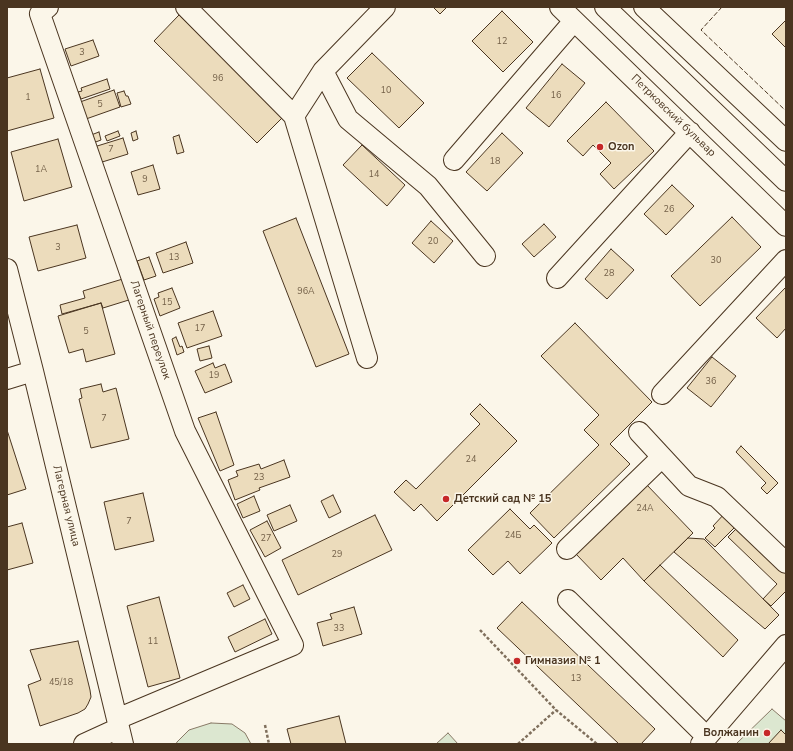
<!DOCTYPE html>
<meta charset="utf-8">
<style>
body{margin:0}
#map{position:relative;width:793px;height:751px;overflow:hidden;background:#fbf6e9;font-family:"Nunito Sans",sans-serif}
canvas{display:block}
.frame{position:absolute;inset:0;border:8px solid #4a3520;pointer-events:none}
</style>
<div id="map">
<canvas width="793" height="751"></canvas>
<div class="frame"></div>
</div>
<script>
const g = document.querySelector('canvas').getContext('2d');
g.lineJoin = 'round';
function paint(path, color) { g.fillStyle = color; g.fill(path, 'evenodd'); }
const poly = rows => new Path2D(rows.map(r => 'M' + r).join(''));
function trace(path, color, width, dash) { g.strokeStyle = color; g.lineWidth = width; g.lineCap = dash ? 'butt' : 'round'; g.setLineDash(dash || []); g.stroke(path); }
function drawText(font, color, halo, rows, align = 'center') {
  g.font = font + ' "Nunito Sans",sans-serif'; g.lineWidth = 3; g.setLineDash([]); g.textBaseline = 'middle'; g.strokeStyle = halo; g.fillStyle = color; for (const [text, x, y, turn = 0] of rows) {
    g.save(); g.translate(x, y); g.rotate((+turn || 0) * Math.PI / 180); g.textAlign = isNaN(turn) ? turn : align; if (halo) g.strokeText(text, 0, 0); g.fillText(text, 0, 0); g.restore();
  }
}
const green = poly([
 [772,709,786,721,786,744,736,744,772,709],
 [211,723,232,724,245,733,251,744,176,744,177,742,189,730,211,723],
 [448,733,458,744,436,744,448,733]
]);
const building = poly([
 [433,7,447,7,440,14,433,7],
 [502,11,533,42,503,72,472,41,502,11],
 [179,15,283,117,257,143,154,41,179,15],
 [786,20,786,48,772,34,786,20],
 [93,40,99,56,71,66,65,49,93,40],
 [372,53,424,103,399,128,347,78,372,53],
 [562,64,585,83,549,127,526,108,562,64],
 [40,69,54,118,7,131,7,78,40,69],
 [107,79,110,89,81,99,78,92,82,91,81,88,107,79],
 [114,90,120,107,86,119,80,102,114,90],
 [124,91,126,96,128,96,131,104,121,107,117,93,124,91],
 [606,102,654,151,614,189,600,174,611,163,593,145,583,156,567,141,606,102],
 [118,131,120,136,107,141,105,136,118,131],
 [136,131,138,139,133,141,131,133,136,131],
 [99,132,101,140,93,143,91,135,99,132],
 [502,133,523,153,487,191,466,172,502,133],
 [179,135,184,152,177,154,173,137,179,135],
 [123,138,128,154,99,163,94,147,123,138],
 [58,139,72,187,24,201,11,152,58,139],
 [362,145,405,185,387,206,343,165,362,145],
 [153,165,160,189,138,195,131,172,153,165],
 [672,185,694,206,666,235,644,214,672,185],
 [732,217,761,247,700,306,671,276,732,217],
 [296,218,349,354,316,367,263,231,296,218],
 [431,221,453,241,434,263,412,243,431,221],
 [544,224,556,237,534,257,522,244,544,224],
 [77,225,86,258,38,271,29,237,77,225],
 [186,242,193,263,163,273,156,253,186,242],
 [611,249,634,270,607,299,585,279,611,249],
 [149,257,156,276,144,280,137,261,149,257],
 [126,278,132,299,103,308,101,303,62,314,60,305,85,298,83,291,126,278],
 [786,287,786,328,777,338,756,318,786,287],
 [172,288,180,308,160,316,154,299,159,297,158,293,172,288],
 [101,303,115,354,86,362,83,349,69,353,58,316,101,303],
 [213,311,222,336,187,348,178,323,213,311],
 [575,323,652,402,610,444,630,464,554,538,530,513,599,445,584,430,599,415,541,356,575,323],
 [176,337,180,347,182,346,184,352,177,355,172,339,176,337],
 [209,346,212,358,200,361,197,349,209,346],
 [712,357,736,376,711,407,687,388,712,357],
 [213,363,215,368,225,364,232,382,205,393,195,371,213,363],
 [101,384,103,392,116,388,129,439,91,448,79,399,82,398,80,389,101,384],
 [480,404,517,441,437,521,421,504,414,511,394,492,406,480,416,489,480,424,470,414,480,404],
 [216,412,234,465,220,471,198,418,216,412],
 [7,430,26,489,7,495,7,430],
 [741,446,778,483,767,494,761,488,766,483,736,452,741,446],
 [284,460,290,477,259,488,260,490,235,500,228,480,238,476,236,471,259,464,261,469,284,460],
 [646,484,693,533,644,581,623,558,601,580,575,553,646,484],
 [143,493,154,541,115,550,104,502,143,493],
 [333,495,341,512,329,518,321,501,333,495],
 [254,496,260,511,243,518,237,504,254,496],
 [290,505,297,521,274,531,267,515,290,505],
 [510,509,530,529,534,525,552,543,520,574,508,561,493,575,468,550,510,509],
 [726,512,738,524,715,547,705,538,715,528,713,526,726,512],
 [375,515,392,550,298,595,282,560,375,515],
 [267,521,281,548,265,557,250,530,267,521],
 [22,523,33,563,7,570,7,527,22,523],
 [739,526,786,571,786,591,771,606,763,599,777,584,728,537,739,526],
 [688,538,704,539,779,615,765,629,674,552,688,538],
 [660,565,738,640,723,657,644,581,660,565],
 [243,585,250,599,234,607,227,593,243,585],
 [159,597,180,678,148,687,127,606,159,597],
 [522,602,655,729,641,744,619,744,497,628,522,602],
 [354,607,362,634,323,646,317,623,332,619,330,614,354,607],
 [265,619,272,634,235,652,228,637,265,619],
 [78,641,90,690,91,697,88,704,85,709,78,713,40,726,28,685,41,680,30,650,78,641],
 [339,716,346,744,291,744,287,729,339,716],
 [781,730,786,735,786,744,768,744,781,730]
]);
const path = poly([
 [480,630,556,710,597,744],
 [265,725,269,744],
 [518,744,556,710]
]);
const minor = poly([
 [48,7,40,14,185,431,293,645,117,719],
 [186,7,294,116],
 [560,7,786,226],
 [605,7,786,181],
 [644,7,786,141],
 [323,71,348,119,428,186,485,256],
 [454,160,574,21],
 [7,269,33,371,123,744],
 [557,278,690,132],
 [367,358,294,116,323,71,385,7],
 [7,379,33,371],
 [662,394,786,260],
 [639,432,689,486,717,497,786,563],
 [567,549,662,457],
 [568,600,707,737],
 [84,744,119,728],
 [701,744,786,645]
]);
const fence = poly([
 [722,7,701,30,786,111]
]);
const markers = [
 [600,147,4,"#c62828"],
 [446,499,4,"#c62828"],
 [517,661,4,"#c62828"],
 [767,733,4,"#c62828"]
];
const numberNames = [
 ["12",502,42],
 ["3",82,53],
 ["96",218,79],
 ["10",386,91],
 ["16",556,96],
 ["1",28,98],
 ["5",100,105],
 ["7",111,150],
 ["18",495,162],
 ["1А",41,170],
 ["14",374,175],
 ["9",145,180],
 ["26",669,210],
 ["20",433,242],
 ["3",58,248],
 ["13",174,258],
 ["30",716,261],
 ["28",609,274],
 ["96А",306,292],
 ["15",167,303],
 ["17",200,329],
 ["5",86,332],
 ["19",214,376],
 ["36",711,382],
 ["7",104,419],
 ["24",471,460],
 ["23",259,478],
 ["24А",645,509],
 ["7",129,522],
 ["24Б",513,536],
 ["27",266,539],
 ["29",337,555],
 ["33",339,629],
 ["11",153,642],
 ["13",576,679],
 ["45/18",61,683]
];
const streetNames = [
 ["Петрковский бульвар",673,116,44],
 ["Лагерный переулок",150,330,71],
 ["Лагерная улица",66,506,76]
];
const poiNames = [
 ["Ozon",608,147],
 ["Детский сад № 15",454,499],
 ["Гимназия № 1",525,661],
 ["Волжанин",759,733,"right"]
];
paint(green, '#dce7d0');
trace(green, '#887966', 1);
paint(building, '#ecdcbc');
trace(building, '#4a3520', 1);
trace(minor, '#4a3520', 22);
trace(path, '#7f6f5c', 2.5, [3, 2]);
trace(minor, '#fbf6e9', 20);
trace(fence, '#4a3520', 1, [5, 2]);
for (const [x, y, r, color] of markers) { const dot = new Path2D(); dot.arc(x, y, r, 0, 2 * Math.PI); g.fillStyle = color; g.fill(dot); trace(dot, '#fbf6e9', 1.5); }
drawText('9px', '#725f47', null, numberNames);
drawText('11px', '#4a3520', '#fbf6e9', streetNames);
drawText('bold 11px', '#4a3520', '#fbf6e9', poiNames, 'left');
</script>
